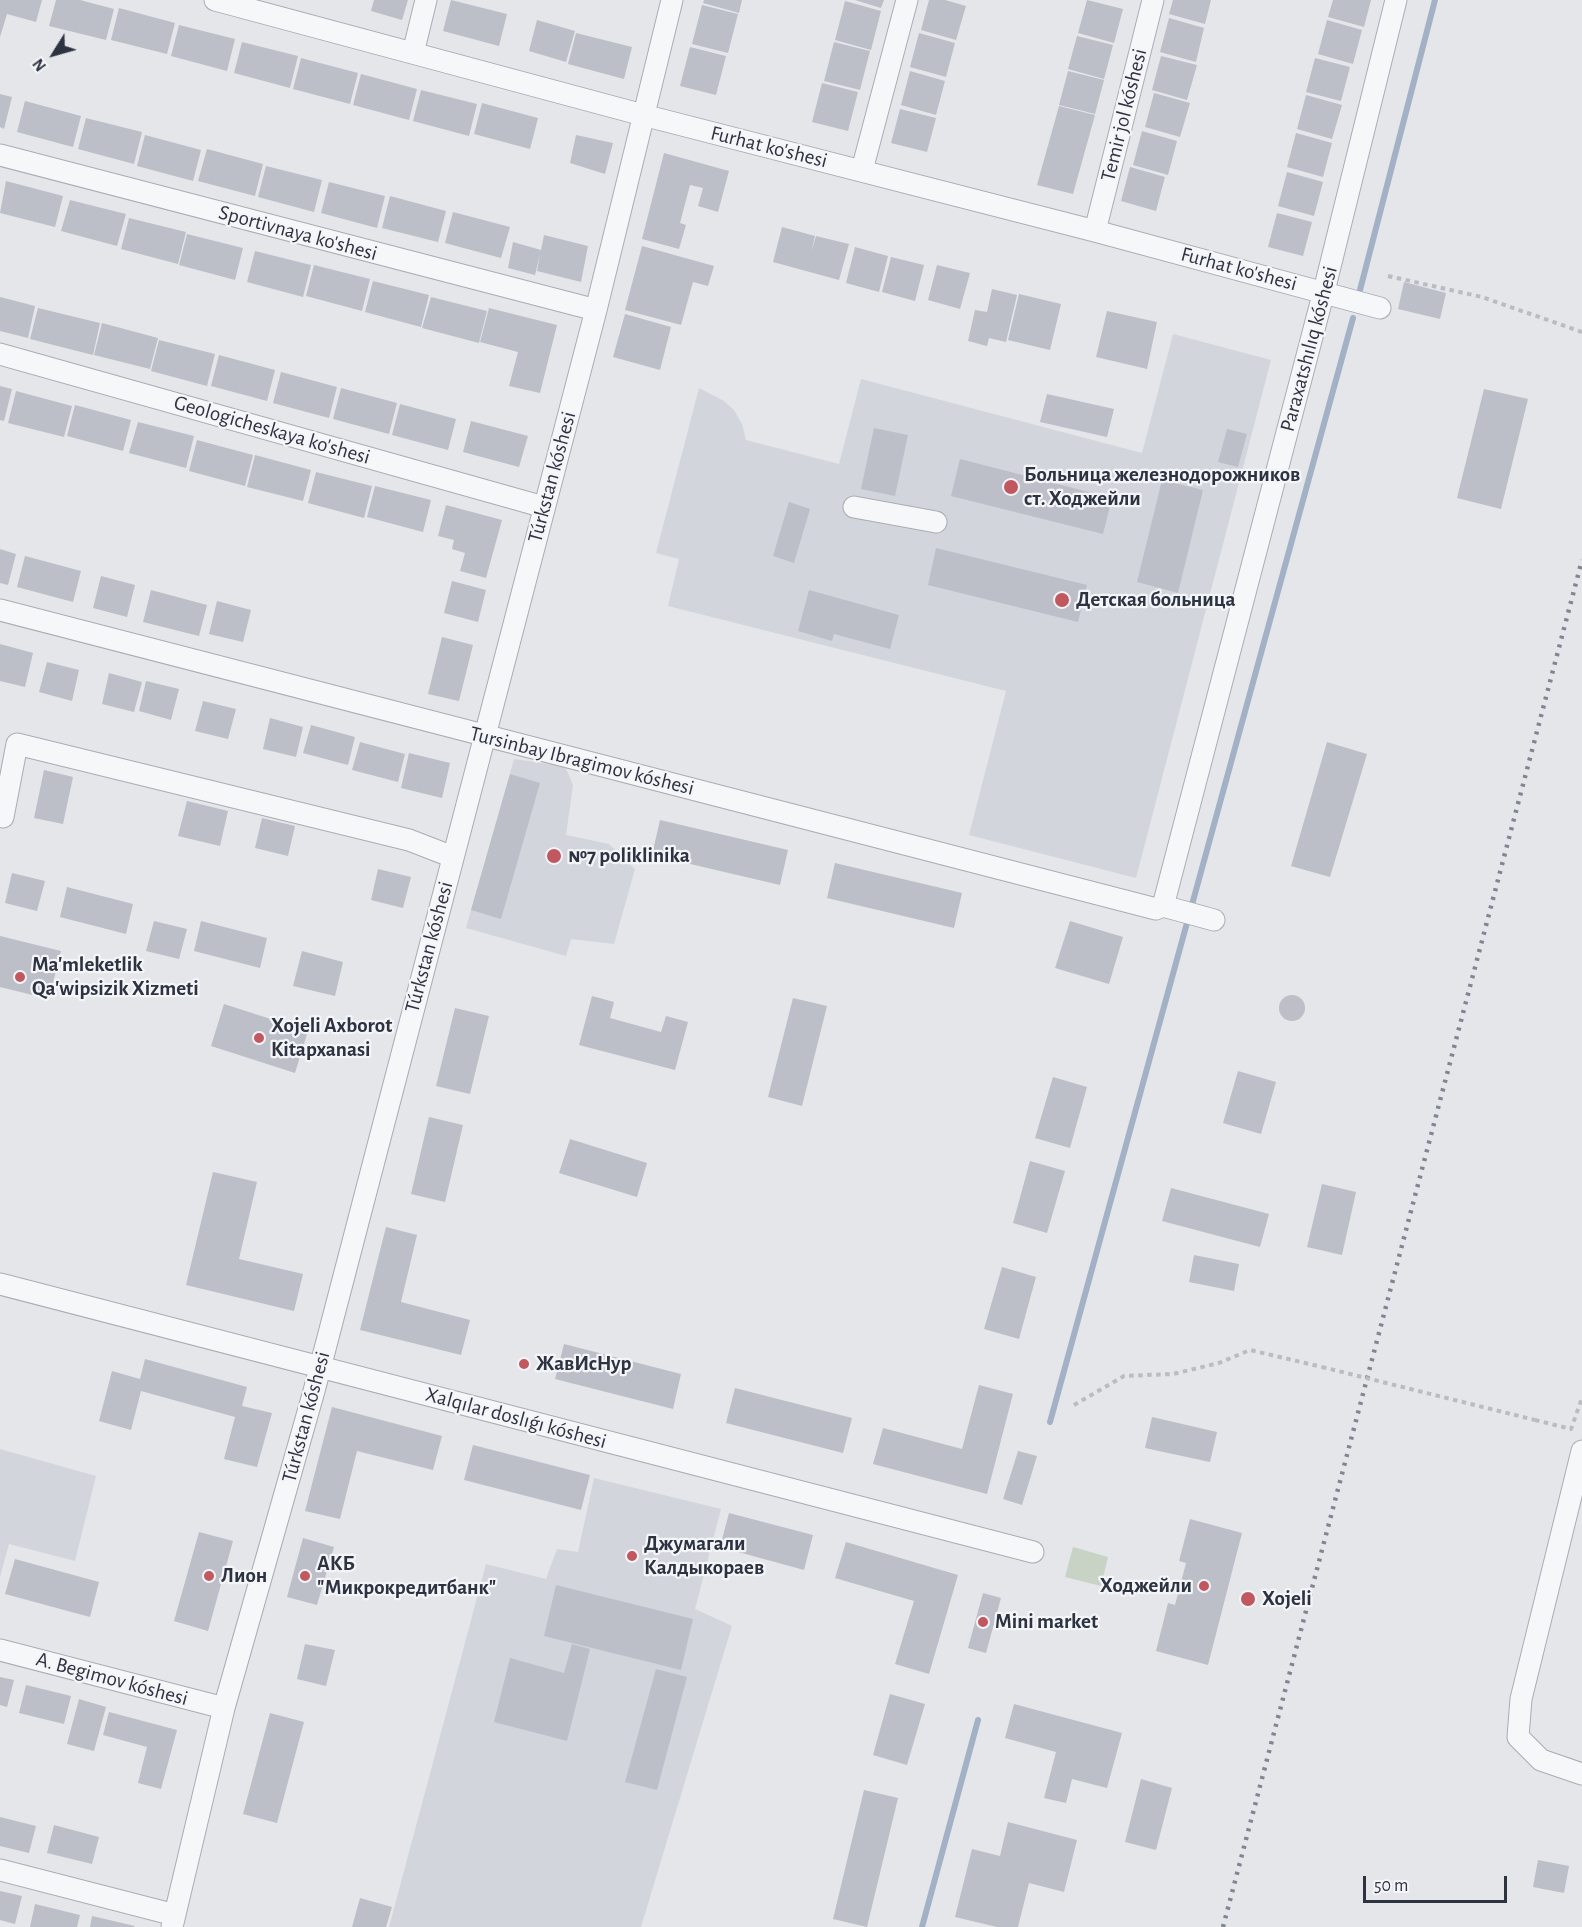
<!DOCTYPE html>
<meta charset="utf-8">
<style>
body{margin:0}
#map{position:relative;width:1582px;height:1927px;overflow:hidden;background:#e4e6ea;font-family:"Alegreya Sans",sans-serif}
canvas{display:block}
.north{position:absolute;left:24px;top:24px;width:60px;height:60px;-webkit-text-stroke:4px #f4f5f8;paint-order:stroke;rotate:233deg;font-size:16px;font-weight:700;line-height:24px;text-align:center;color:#2d3341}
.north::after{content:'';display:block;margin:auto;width:21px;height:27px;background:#2d3341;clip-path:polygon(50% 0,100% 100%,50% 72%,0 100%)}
.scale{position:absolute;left:1363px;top:1876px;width:144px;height:27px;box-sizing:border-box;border:3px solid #2d3341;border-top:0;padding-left:8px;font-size:18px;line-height:21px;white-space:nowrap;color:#2d3341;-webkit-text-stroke:4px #f4f5f8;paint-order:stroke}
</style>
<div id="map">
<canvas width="1582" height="1927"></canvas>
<div class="north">N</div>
<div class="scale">50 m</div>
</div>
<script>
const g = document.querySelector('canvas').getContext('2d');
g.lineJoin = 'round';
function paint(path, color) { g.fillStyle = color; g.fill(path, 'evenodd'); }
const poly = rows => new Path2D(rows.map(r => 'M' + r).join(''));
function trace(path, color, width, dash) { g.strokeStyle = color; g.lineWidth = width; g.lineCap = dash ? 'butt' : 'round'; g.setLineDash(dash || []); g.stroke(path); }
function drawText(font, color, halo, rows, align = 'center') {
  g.font = font + ' "Alegreya Sans",sans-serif'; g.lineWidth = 4.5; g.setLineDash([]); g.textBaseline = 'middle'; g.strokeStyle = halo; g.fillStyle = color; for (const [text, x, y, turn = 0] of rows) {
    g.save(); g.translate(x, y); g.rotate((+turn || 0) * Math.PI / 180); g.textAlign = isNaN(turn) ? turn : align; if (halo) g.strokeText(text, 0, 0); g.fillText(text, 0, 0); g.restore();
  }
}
const built = poly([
 [1173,334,1271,360,1136,878,969,835,1006,691,668,606,679,559,656,553,699,388,724,401,734,410,742,424,746,440,839,464,861,379,1142,453],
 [514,759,565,766,573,785,566,835,609,844,635,869,614,944,571,939,566,956,466,928],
 [0,1449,96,1476,75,1561,9,1544,0,1577],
 [594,1478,721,1509,695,1609,732,1626,641,1927,389,1927,486,1564,546,1579,557,1549,578,1552]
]);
const green = poly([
 [1073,1547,1108,1557,1101,1586,1065,1577]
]);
const stream = poly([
 [1360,290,1435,0],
 [1050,1422,1353,318],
 [922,1927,978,1720]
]);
const building = poly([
 [0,0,42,0,36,22,7,14,0,37],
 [56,0,80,0,114,9,106,40,49,26],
 [374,0,408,0,402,20,371,11],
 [451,0,507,14,499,46,443,31],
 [704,0,742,0,739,13,703,3],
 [855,0,884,0,881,8],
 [929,0,945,0,966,6,956,40,921,30],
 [1087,0,1123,9,1114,43,1078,33],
 [1173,0,1211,0,1205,24,1169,14],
 [1333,0,1371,0,1364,27,1328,17],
 [845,1,881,11,871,50,835,40],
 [702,5,738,14,728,53,692,44],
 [119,8,175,23,167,54,111,40],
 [1169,18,1204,28,1196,62,1160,52],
 [537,20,575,31,566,62,529,51],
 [1327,20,1362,30,1353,64,1318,54],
 [179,25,235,39,227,71,171,56],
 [576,33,632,47,624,79,568,64],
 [919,33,955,43,946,77,910,67],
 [1077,36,1113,45,1104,79,1068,69],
 [242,42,298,56,290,88,234,73],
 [834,42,870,51,860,90,824,81],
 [690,47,726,56,716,95,680,86],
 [1161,56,1197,65,1187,100,1152,90],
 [301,58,358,73,350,104,293,89],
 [1315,58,1350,67,1341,101,1306,92],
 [910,71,945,81,936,115,901,105],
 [1068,71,1104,80,1095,114,1059,105],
 [361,74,417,89,409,120,353,105],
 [822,83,858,92,848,131,812,122],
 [421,90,477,104,469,136,413,121],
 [1154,93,1190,103,1180,137,1145,127],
 [0,94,12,97,4,129,0,127],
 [1306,95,1342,105,1332,139,1297,129],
 [25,101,81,116,73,147,17,132],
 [482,103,538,118,530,149,474,134],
 [1059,106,1095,115,1073,194,1037,185],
 [900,109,936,118,927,152,891,143],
 [86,118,142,132,134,164,78,149],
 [1142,131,1177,141,1168,175,1133,165],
 [1296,133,1332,143,1323,177,1287,167],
 [145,135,201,150,193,181,137,166],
 [576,135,613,143,605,174,570,163],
 [207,149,263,164,255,196,198,181],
 [664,153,729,171,718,212,698,206,703,188,690,185,680,223,686,225,679,249,642,239],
 [266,166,322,180,314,212,258,197],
 [1130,167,1165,177,1156,211,1121,201],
 [1287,172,1323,182,1314,216,1278,206],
 [6,181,63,196,55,227,0,213],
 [329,182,385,196,377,228,321,213],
 [390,196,446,211,438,242,382,228],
 [70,200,126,214,117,246,61,231],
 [453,212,510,227,501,258,445,243],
 [1277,213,1312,222,1303,256,1268,247],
 [129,218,186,232,178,264,121,249],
 [782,227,815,236,811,252,816,236,849,244,839,280,773,262],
 [187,234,243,248,235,280,179,265],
 [544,235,588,246,581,282,537,271,540,254,535,275,508,268,513,242,541,250],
 [642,246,714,266,708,286,693,282,681,325,625,310],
 [855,247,888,256,879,292,846,283],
 [255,251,311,265,303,297,247,282],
 [891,257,924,265,915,301,882,292],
 [314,265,370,279,362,311,306,296],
 [937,265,970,273,960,309,928,300],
 [373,281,429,295,421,327,365,312],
 [1404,282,1446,293,1440,319,1398,309],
 [992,289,1017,295,1006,342,989,338,987,346,968,341,975,310,987,312],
 [1019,294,1061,304,1050,350,1008,340],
 [0,297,35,306,28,338,0,331],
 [431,297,487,311,479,343,422,328],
 [38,308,100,323,93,355,30,339],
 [489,308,557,325,540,393,509,386,518,352,480,342],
 [1107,311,1157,322,1147,369,1096,357],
 [625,314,671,327,660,370,613,357],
 [102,323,158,338,150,369,94,355],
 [159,340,215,354,207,386,151,371],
 [219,355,275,370,267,401,211,386],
 [281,372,337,387,329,418,273,403],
 [0,386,12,389,4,421,0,420],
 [341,388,397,403,389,434,333,419],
 [1484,389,1528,399,1501,509,1457,498],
 [16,391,72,406,64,437,8,423],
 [1047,394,1114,409,1107,437,1040,422],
 [400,404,456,419,448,450,392,435],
 [75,405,131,420,123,451,67,436],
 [471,421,528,436,519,467,463,452],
 [138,422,194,436,186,468,129,453],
 [874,428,908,435,895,496,861,489],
 [1227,429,1247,434,1238,467,1218,462],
 [197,440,253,455,245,486,189,471],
 [255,455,311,470,303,501,247,487],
 [960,459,1112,498,1103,534,951,496],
 [316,472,372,486,364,518,308,503],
 [1162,480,1203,490,1178,593,1137,582],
 [375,486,431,500,423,532,367,517],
 [789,502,810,509,794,563,773,556],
 [446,505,502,520,486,578,460,571,465,553,452,549,454,540,438,536],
 [936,548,1087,585,1078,622,928,585],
 [0,549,16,554,8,585,0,583],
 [25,556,81,571,73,602,17,587],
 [101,576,135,585,127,617,93,608],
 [452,581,486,590,478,622,444,613],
 [151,590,207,605,199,636,143,622],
 [809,590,899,615,890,649,834,634,832,641,798,631],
 [217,601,251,610,243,642,209,634],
 [442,637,473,645,459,701,428,694],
 [0,644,33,653,25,687,0,681],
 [47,662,79,670,72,701,39,692],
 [109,673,142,682,134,712,102,704],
 [146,681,179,689,171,720,139,711],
 [203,701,236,709,228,739,195,731],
 [270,718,303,727,296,757,263,749],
 [311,725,355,737,348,765,303,753],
 [360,742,405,754,398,782,352,770],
 [1327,742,1367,754,1330,877,1291,866],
 [409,753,450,763,442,798,401,788],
 [44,770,73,777,63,824,34,818],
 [510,774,540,783,501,919,471,910],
 [187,801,228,811,220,846,178,836],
 [262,818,295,826,288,856,255,848],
 [660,820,788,850,780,885,652,855],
 [835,863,962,893,954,928,827,898],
 [378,869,411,877,403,908,371,900],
 [12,873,45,881,37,911,5,903],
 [67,887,133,904,126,934,60,917],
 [154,921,187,929,179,959,146,951],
 [201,921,267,938,260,968,194,951],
 [1070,921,1123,937,1109,984,1055,968],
 [0,936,61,951,49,999,0,987],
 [302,951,343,962,335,996,293,986],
 '1279 1008a13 13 0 1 1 26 0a13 13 0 1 1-26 0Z',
 [592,996,614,1002,610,1018,661,1032,666,1016,688,1022,675,1070,579,1045],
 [793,998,827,1006,802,1106,768,1097],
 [224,1004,308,1031,295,1073,211,1046],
 [455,1008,489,1016,470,1094,436,1086],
 [1238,1071,1276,1082,1261,1134,1223,1123],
 [1053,1077,1087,1087,1070,1148,1035,1138],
 [429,1117,463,1125,445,1202,411,1194],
 [570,1139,647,1163,637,1197,559,1173],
 [1030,1161,1065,1171,1047,1233,1013,1223],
 [213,1172,257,1182,239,1259,303,1274,294,1311,186,1285],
 [1322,1184,1356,1192,1342,1255,1307,1247],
 [1171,1188,1269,1214,1260,1247,1162,1221],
 [386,1227,417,1235,401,1302,470,1320,461,1355,360,1330],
 [1194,1255,1239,1264,1234,1291,1189,1282],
 [1002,1267,1036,1277,1019,1339,984,1329],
 [564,1344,681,1374,673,1409,555,1379],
 [145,1359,247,1387,242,1406,272,1413,257,1467,224,1459,235,1417,141,1391,131,1430,99,1421,112,1371,140,1379],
 [979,1385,1013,1394,987,1494,873,1464,883,1428,962,1449],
 [735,1388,852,1418,843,1453,726,1423],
 [332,1407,442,1436,433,1470,357,1451,340,1519,305,1511],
 [1152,1417,1217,1432,1210,1462,1145,1448],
 [473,1445,590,1475,581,1510,464,1480],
 [1018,1451,1037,1456,1022,1505,1003,1499],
 [729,1513,813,1535,804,1570,720,1547],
 [1190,1519,1242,1533,1208,1665,1156,1651,1168,1603,1175,1605,1186,1563,1179,1561],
 [199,1532,233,1541,208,1631,174,1621],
 [303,1538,334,1547,317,1605,287,1597],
 [846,1542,958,1575,929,1674,895,1664,914,1601,835,1578],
 [15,1559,99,1582,90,1617,5,1594],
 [556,1585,693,1619,681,1670,544,1636],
 [983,1593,1001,1598,986,1653,968,1648],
 [305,1644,335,1650,326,1686,297,1679],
 [572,1644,590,1649,567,1741,494,1722,510,1658,564,1673],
 [656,1669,687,1677,657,1790,625,1782],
 [0,1677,14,1680,7,1707,0,1705],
 [26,1685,71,1696,64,1724,19,1713],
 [890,1694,925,1704,907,1765,873,1755],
 [79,1699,106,1707,94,1751,67,1744],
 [1014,1704,1122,1733,1107,1788,1072,1779,1066,1803,1044,1798,1056,1752,1005,1738],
 [109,1712,177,1730,161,1789,138,1783,147,1747,103,1735],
 [270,1713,304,1722,277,1823,243,1814],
 [1141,1779,1172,1788,1156,1850,1125,1842],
 [864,1790,898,1798,867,1927,833,1919],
 [0,1817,36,1826,29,1853,0,1846],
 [1008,1822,1077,1840,1064,1892,1029,1883,1018,1927,997,1927,955,1917,972,1849,1000,1856],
 [54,1825,99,1837,92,1864,47,1853],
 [1538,1860,1569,1866,1564,1893,1533,1887],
 [0,1891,22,1896,15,1924,0,1920],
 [360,1898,392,1907,386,1927,352,1927],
 [35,1904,80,1915,77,1927,30,1927],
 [92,1916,135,1926,134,1927,90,1927]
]);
const path = poly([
 [1388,276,1482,297,1582,332],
 [1074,1405,1124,1376,1173,1374,1219,1363,1250,1350,1322,1367],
 [1535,1420,1571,1429,1582,1398]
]);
const minor = poly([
 [215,0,643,115,1095,231,1380,308],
 [413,53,426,0],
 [0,155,596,310],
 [862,170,907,0],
 [1095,231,1153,0],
 [0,354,544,507],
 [854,507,936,522],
 [0,610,1156,909,1163,906],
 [3,817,17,744,409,840,453,857],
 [1163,906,1324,291,1396,0],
 [1163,906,1214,920],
 [0,1284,1033,1552],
 [1582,1451,1521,1699,1518,1737,1541,1760,1582,1774],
 [0,1650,224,1708],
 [0,1870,175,1915],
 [172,1927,224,1708,314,1391,596,310,672,0]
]);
const rail = poly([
 [1223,1927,1582,560]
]);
const pathBridge = poly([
 [1322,1367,1535,1420]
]);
const markers = [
 [1011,487,8,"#c1575f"],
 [1062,600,8,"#c1575f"],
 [554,856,8,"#c1575f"],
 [20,977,6,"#c1575f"],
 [259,1038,6,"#c1575f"],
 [524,1364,6,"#c1575f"],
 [632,1556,6,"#c1575f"],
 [209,1576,6,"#c1575f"],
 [305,1576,6,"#c1575f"],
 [1204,1586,6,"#c1575f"],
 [1248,1599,8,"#c1575f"],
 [983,1622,6,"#c1575f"]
];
const streetNames = [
 ["Temir jol kóshesi",1124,115,-76],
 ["Furhat ko'shesi",769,147,14],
 ["Sportivnaya ko'shesi",298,233,15],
 ["Furhat ko'shesi",1239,269,15],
 ["Paraxatshılıq kóshesi",1309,349,-75],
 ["Geologicheskaya ko'shesi",272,430,16],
 ["Túrkstan kóshesi",552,477,-75],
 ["Tursinbay Ibragimov kóshesi",582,761,14],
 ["Túrkstan kóshesi",429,947,-75],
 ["Túrkstan kóshesi",306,1417,-75],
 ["Xalqılar doslıǵı kóshesi",516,1418,15],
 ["A. Begimov kóshesi",112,1679,15]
];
const poiNames = [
 ["Больница железнодорожников",1024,475],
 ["ст. Ходжейли",1024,499],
 ["Детская больница",1076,600],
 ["№7 poliklinika",568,856],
 ["Ma'mleketlik",32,965],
 ["Qa'wipsizik Xizmeti",32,989],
 ["Xojeli Axborot",271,1026],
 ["Kitapxanasi",271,1050],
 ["ЖавИсНур",536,1364],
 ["Джумагали",644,1544],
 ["Калдыкораев",644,1568],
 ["АКБ",317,1564],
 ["\"Микрокредитбанк\"",317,1588],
 ["Лион",221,1576],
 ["Ходжейли",1192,1586,"right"],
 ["Xojeli",1262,1599],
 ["Mini market",995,1622]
];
paint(built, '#d2d5dc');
paint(green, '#c8d3c6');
trace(stream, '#a3b1c6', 6);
paint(building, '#bcbfc7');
trace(minor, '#a9adb4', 23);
trace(path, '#babcc2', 4, [4.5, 4.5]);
trace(minor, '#f6f7f9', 21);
trace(rail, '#7f8592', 4.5, [3, 6]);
trace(pathBridge, '#babcc2', 4, [4.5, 4.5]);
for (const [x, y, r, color] of markers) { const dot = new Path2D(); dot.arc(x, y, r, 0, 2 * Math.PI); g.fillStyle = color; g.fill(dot); trace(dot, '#f4f5f8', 2); }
drawText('21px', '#2d3341', '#f4f5f8', streetNames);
drawText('bold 21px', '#2d3341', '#f4f5f8', poiNames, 'left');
</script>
